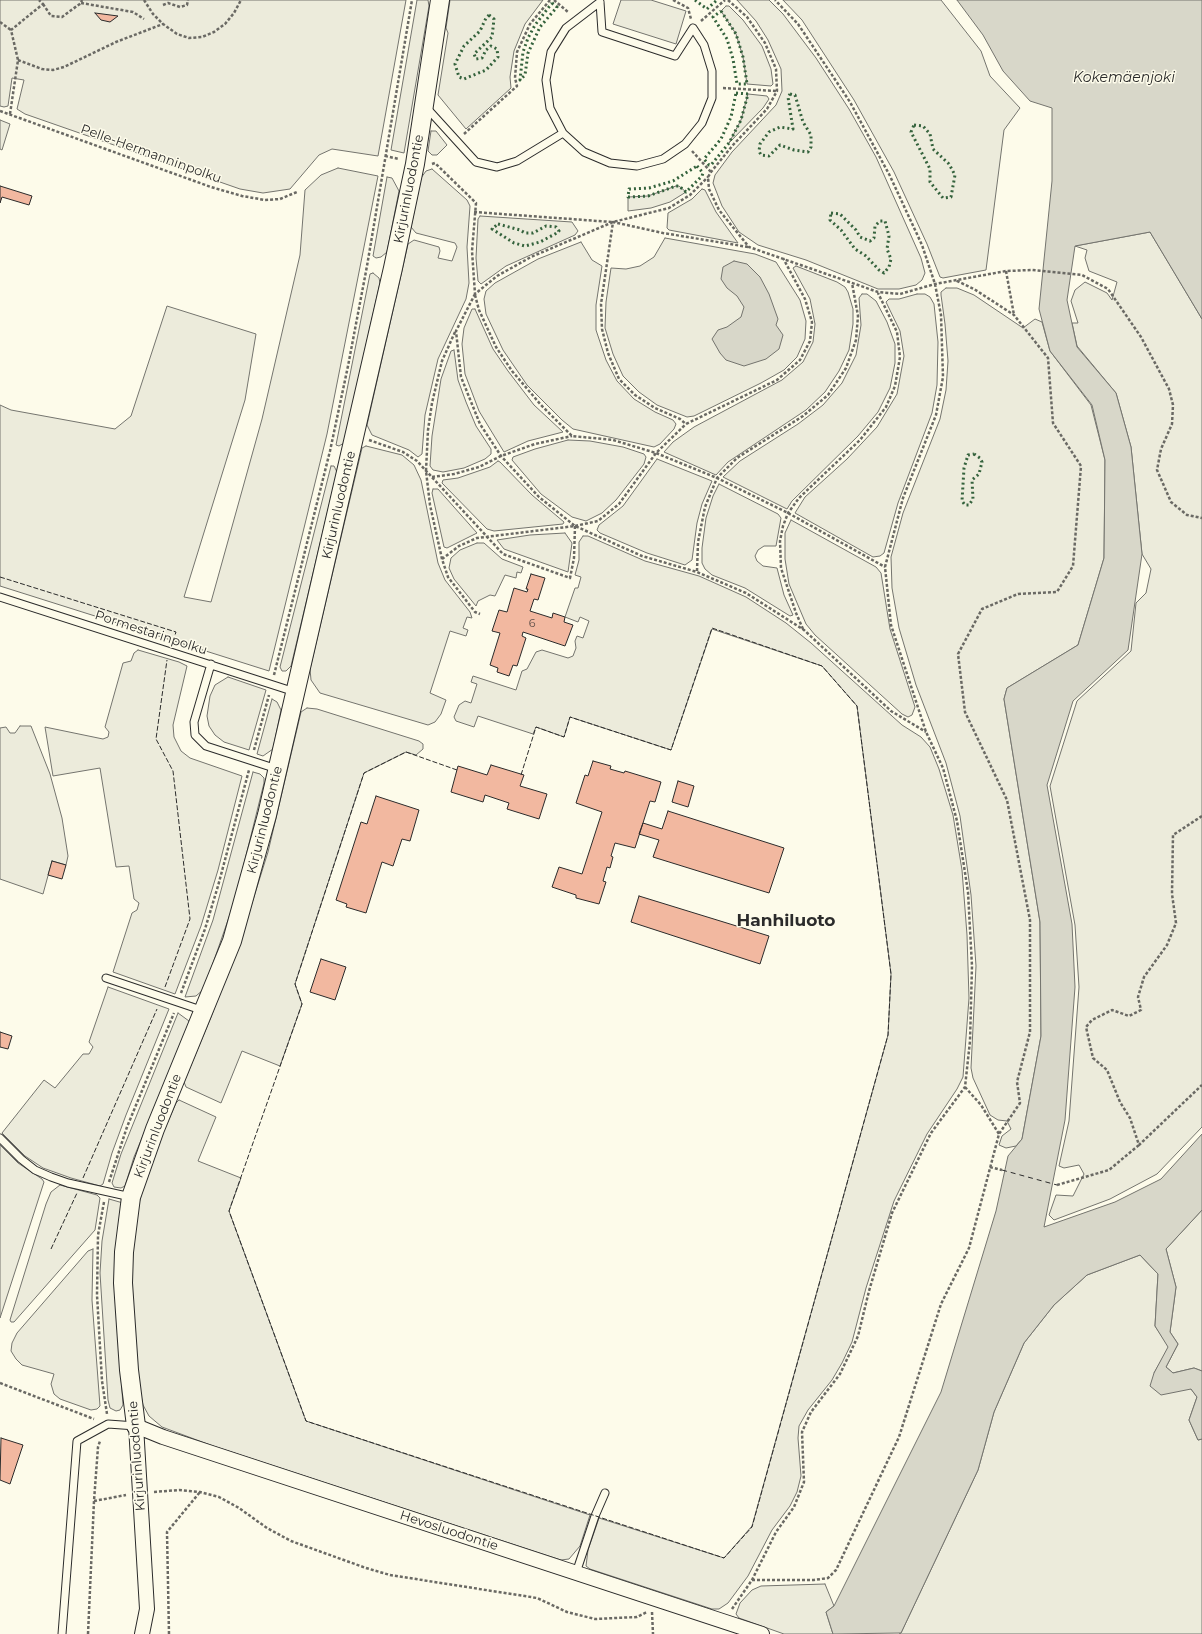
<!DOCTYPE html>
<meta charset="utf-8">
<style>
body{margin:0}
canvas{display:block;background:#fdfbea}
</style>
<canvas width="1202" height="1634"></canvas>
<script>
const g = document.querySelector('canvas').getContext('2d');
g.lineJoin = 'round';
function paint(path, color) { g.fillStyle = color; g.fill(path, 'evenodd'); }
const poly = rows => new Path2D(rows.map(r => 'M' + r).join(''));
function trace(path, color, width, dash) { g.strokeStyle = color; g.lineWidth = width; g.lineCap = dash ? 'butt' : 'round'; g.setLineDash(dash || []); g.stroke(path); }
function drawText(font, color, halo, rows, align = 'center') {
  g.font = font + ' Montserrat,sans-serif'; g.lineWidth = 3; g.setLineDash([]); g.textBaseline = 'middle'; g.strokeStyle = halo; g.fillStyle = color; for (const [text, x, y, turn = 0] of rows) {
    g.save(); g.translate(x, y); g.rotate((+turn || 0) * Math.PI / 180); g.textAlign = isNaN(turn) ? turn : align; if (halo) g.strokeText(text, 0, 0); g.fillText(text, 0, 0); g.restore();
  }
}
const green = poly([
 [0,0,406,0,378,156,332,149,319,155,290,189,263,193,240,189,25,114,17,109,24,80,12,78,8,106,4,107,0,106,0,0],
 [417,0,428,0,429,6,404,153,391,150,417,0],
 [450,0,543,0,525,24,514,51,510,77,511,88,466,129,438,95,448,33,446,28,450,0],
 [621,0,651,0,686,11,676,44,613,24,621,0],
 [737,0,769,0,783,14,816,58,849,109,876,157,921,258,925,273,922,280,916,285,899,289,878,289,806,260,758,245,739,232,722,206,713,183,715,175,732,152,776,105,782,91,781,69,768,40,756,21,737,0],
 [783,0,941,0,981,51,990,76,1020,108,1004,130,986,270,943,278,940,277,927,244,894,172,854,100,802,20,783,0],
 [726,6,729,6,743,20,762,46,771,69,773,84,771,86,747,84,743,57,736,34,721,11,726,6],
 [748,94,767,96,769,99,763,108,729,143,741,120,748,94],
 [0,120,10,124,2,150,0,149,0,120],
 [431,131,436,131,447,145,437,155,432,155,428,151,431,131],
 [338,168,378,176,327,434,269,671,0,586,0,405,11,410,115,429,131,416,167,306,256,334,245,400,184,597,211,602,262,419,300,255,305,190,321,175,338,168],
 [432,169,467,200,470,206,467,247,469,283,466,299,438,359,425,415,422,454,418,457,409,450,372,435,367,425,408,244,414,240,439,247,440,251,438,258,452,261,457,247,455,243,416,233,411,227,421,178,426,171,432,169],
 [387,177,392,178,399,191,387,252,381,257,376,258,373,256,387,177],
 [676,186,679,186,686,192,670,202,651,208,628,211,628,197,648,196,676,186],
 [702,189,705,190,716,212,738,243,669,230,667,228,668,213,692,199,702,189],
 [480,216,572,222,578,231,575,235,506,266,481,284,478,281,476,258,478,219,480,216],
 [1150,232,1202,319,1202,1127,1157,1174,1110,1199,1054,1220,1049,1215,1056,1195,1073,1196,1084,1174,1079,1165,1064,1168,1059,1166,1069,1121,1079,987,1075,925,1050,786,1077,701,1131,651,1136,603,1146,593,1151,569,1142,554,1131,447,1116,393,1077,346,1072,323,1078,323,1071,301,1075,290,1085,282,1107,293,1112,300,1117,282,1089,271,1085,258,1087,250,1075,246,1150,232],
 [665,238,755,254,776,262,800,300,806,321,805,339,797,357,784,370,761,383,694,416,687,417,657,405,639,392,623,376,613,354,605,328,606,302,611,268,626,269,640,266,654,257,665,238],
 [581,242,592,260,602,266,596,305,596,330,606,360,617,381,634,399,655,412,673,420,676,424,674,429,660,444,654,447,573,429,562,420,527,385,503,350,486,314,484,299,486,291,495,283,538,259,581,242],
 [796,266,837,282,845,287,848,292,853,309,853,324,849,350,839,371,825,392,806,410,728,462,716,475,664,452,673,442,694,427,782,380,803,362,813,342,815,324,810,299,793,268,796,266],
 [373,273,379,278,380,283,344,443,339,446,336,445,370,274,373,273],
 [946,288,957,288,974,295,1023,328,1035,319,1042,322,1050,351,1091,405,1105,460,1104,558,1078,645,1007,688,1004,699,1040,922,1041,1036,1022,1139,1016,1146,1006,1148,999,1145,1002,1136,1011,1129,1007,1121,998,1120,990,1115,973,1078,971,1068,976,966,971,895,960,816,946,763,916,685,899,628,892,588,891,557,903,513,940,419,946,390,948,361,945,324,941,295,941,292,946,288],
 [862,294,867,294,876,301,887,322,895,344,895,363,890,388,878,412,858,436,792,501,787,509,723,477,740,461,798,424,823,405,842,383,856,355,861,325,859,298,862,294],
 [917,294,925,294,930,297,934,304,938,342,937,385,932,413,898,503,884,553,880,556,873,557,795,513,805,497,847,459,877,427,897,394,904,356,900,331,886,302,889,299,899,299,917,294],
 [475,309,493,349,508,371,534,405,563,432,528,441,504,452,479,411,465,374,462,344,464,328,472,309,475,309],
 [454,350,458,380,466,402,476,426,491,449,491,454,485,459,464,468,443,472,433,470,430,466,432,436,441,379,451,351,454,350],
 [568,440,590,441,623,447,644,454,646,457,644,464,616,500,602,513,586,521,572,517,541,494,512,460,513,457,535,449,568,440],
 [366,446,402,455,414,465,421,480,438,563,445,580,470,612,472,618,467,617,463,628,468,630,466,636,450,631,430,693,446,700,441,714,435,722,428,725,320,693,311,680,310,669,362,448,366,446],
 [657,459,712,481,702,504,697,523,692,560,685,565,647,553,600,533,597,530,599,525,623,506,657,459],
 [498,461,500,462,532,495,564,522,563,524,494,531,487,529,442,483,443,480,458,478,490,467,498,461],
 [331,466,334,466,337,472,291,666,286,671,282,671,280,667,331,466],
 [719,484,778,514,781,518,776,546,764,546,758,550,755,556,757,561,763,566,777,568,784,595,793,615,790,616,745,588,712,575,705,569,702,563,702,548,706,518,713,496,719,484],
 [433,489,438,489,477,533,447,548,444,547,432,493,433,489],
 [791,520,876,567,881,573,890,629,915,707,912,715,908,717,902,714,815,635,806,624,789,584,785,559,785,533,791,520],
 [565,533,572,543,568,572,504,549,497,540,530,535,565,533],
 [583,536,588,536,645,561,699,576,746,597,786,623,811,643,902,725,921,737,930,747,939,769,953,815,962,870,967,935,969,998,963,1077,957,1089,927,1134,894,1201,866,1288,852,1342,842,1363,832,1380,808,1410,799,1426,798,1438,801,1476,797,1492,790,1506,772,1530,748,1576,728,1603,719,1609,712,1609,590,1569,586,1566,588,1550,599,1518,724,1558,752,1526,888,1035,891,974,857,706,822,666,712,629,671,750,570,717,564,737,536,727,533,734,478,716,474,727,456,721,454,717,459,705,465,701,471,703,477,684,471,682,473,676,516,690,522,671,527,669,536,652,542,650,568,658,573,656,576,648,575,641,577,636,583,638,589,621,580,617,578,622,565,617,575,588,578,588,581,577,575,575,579,560,579,542,583,536],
 [477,543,484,543,502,559,523,567,521,573,517,572,516,578,505,575,495,596,490,595,478,601,476,606,454,579,449,568,451,558,460,550,477,543],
 [138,650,179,662,187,666,173,725,174,737,181,751,190,758,242,776,218,870,201,926,175,994,113,972,132,913,137,910,139,903,134,899,129,866,116,867,100,768,53,776,45,727,103,739,108,737,109,732,105,727,123,663,131,661,134,653,138,650],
 [228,677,266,690,249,750,224,742,215,735,209,726,207,716,210,696,215,685,228,677],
 [272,699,277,702,281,710,273,749,263,756,257,754,272,699],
 [307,708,317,709,419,741,423,744,423,749,416,755,406,752,364,773,295,984,302,1004,280,1066,242,1051,221,1103,186,1087,184,1082,211,1017,247,919,268,852,301,712,307,708],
 [20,726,31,726,50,774,62,818,68,856,66,865,52,861,43,894,0,879,0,728,6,727,10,733,15,733,20,726],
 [253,772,260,774,264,778,264,783,235,900,204,989,196,996,185,997,213,920,253,772],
 [108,987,169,1009,126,1115,112,1153,103,1184,100,1186,71,1178,43,1168,25,1156,2,1133,44,1080,55,1088,83,1054,89,1054,93,1047,89,1042,108,987],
 [178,1013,189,1021,189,1026,134,1157,125,1186,121,1188,114,1187,112,1183,121,1154,178,1013],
 [179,1100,216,1117,198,1161,241,1178,229,1211,306,1421,590,1515,580,1546,569,1559,561,1560,213,1446,162,1427,149,1416,143,1405,139,1387,130,1277,137,1211,150,1162,176,1103,179,1100],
 [0,1145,18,1163,42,1179,44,1182,0,1318,0,1145],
 [60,1185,97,1195,100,1198,95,1230,14,1322,11,1322,10,1320,46,1204,51,1192,60,1185],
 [109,1199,123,1203,115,1292,123,1405,120,1410,116,1411,110,1408,108,1400,100,1273,102,1241,109,1199],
 [1202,1210,1202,1371,1194,1368,1173,1373,1166,1367,1178,1344,1170,1332,1176,1287,1166,1249,1202,1210],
 [93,1249,92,1300,100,1406,97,1409,91,1410,60,1399,54,1394,51,1384,54,1374,22,1365,16,1359,11,1351,12,1343,17,1333,88,1251,93,1249],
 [1140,1255,1158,1274,1155,1326,1169,1347,1154,1373,1191,1389,1197,1397,1189,1420,1198,1440,1202,1439,1202,1634,899,1634,901,1633,978,1470,994,1412,1024,1343,1054,1305,1087,1275,1140,1255],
 [825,1584,834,1606,826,1612,833,1634,784,1634,739,1618,736,1614,740,1603,752,1590,761,1586,825,1584]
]);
const water = poly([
 [957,0,1202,0,1202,319,1150,232,1075,246,1067,300,1077,347,1116,393,1131,447,1142,554,1128,650,1073,701,1047,785,1072,924,1075,987,1065,1120,1044,1227,1115,1202,1161,1179,1202,1134,1202,1210,1166,1249,1176,1287,1170,1332,1178,1344,1166,1367,1173,1373,1194,1368,1202,1371,1202,1439,1198,1440,1189,1420,1197,1397,1191,1389,1161,1395,1150,1386,1154,1373,1168,1347,1155,1326,1158,1274,1140,1255,1087,1275,1054,1305,1024,1343,994,1412,978,1470,901,1633,833,1634,826,1612,834,1606,941,1392,996,1211,1008,1156,1022,1139,1041,1036,1040,922,1004,699,1007,688,1078,645,1104,558,1105,460,1092,405,1050,351,1039,309,1052,181,1052,108,1030,101,1003,71,983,35,957,0],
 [734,261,747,264,760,277,769,294,778,319,776,325,783,335,779,349,766,359,744,366,726,360,720,353,712,339,718,330,727,327,741,317,744,307,737,296,727,288,721,279,723,267,734,261]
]);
const ferry = poly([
 [1002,1170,1057,1185]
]);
const building = poly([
 [95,13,118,16,110,22,101,20,95,13],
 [0,186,32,196,29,205,2,197,0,203,0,186],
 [531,574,545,578,538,600,534,599,530,611,552,618,553,613,565,617,564,622,573,625,565,646,523,632,522,636,526,638,517,666,513,665,509,676,497,672,498,668,490,665,500,633,492,631,499,610,507,612,514,588,527,592,528,589,526,589,531,574],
 [593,761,611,766,610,769,624,773,625,771,661,782,655,802,650,801,635,848,615,843,611,856,613,857,610,868,607,867,603,881,606,882,599,904,576,898,576,895,552,887,559,867,582,874,602,812,576,803,585,775,588,776,593,761],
 [491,765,524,775,520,786,547,794,539,819,507,809,509,803,485,795,483,802,451,792,458,766,487,775,491,765],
 [678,781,694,786,688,807,672,802,678,781],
 [376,796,419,810,410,841,402,839,393,866,382,862,366,913,346,907,347,904,336,900,361,822,367,824,376,796],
 [668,811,784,848,769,893,653,857,659,840,639,834,643,823,662,829,668,811],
 [52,861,66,865,62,879,48,875,52,861],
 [639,896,769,936,760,964,631,922,639,896],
 [321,959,346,967,335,1000,310,992,321,959],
 [0,1032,12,1036,8,1049,0,1047,0,1032],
 [1,1438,23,1445,10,1484,0,1480,1,1438]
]);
const path = poly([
 [144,0,153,14,163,24,177,34,189,38,202,37,214,32,225,24,234,13,241,0],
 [554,0,568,12],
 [673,0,688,8,691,19],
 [728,0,747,17,765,43,776,69,777,91,767,109,733,145,711,172,708,177,709,189,719,210,749,247,878,292,900,294,935,284,1006,271,1032,270,1082,275,1108,289,1141,337,1169,389,1173,405,1172,424,1161,449,1157,470,1171,502,1187,515,1202,518],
 [81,3,133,12,144,19],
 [43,4,51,16,62,17,81,3,82,0],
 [163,5,168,3,180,7,187,5,188,0],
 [701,21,725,0],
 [0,22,11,30],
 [18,60,42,69,53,70,64,67,116,42,163,24],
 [723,88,777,91],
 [0,111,211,187,242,196,265,200,280,199,297,192],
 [10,114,18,60,11,30,43,4,39,0],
 [464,134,517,86,515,78,517,52,530,24,550,0],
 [692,151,711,172],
 [385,156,399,159],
 [432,164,435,163,476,203,472,251,475,294,497,276,531,257,613,222,669,208,690,195,708,177],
 [474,212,612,222],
 [748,247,663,233,613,222,601,304,602,329,608,353,619,379,635,395,655,408,680,419,686,424,777,380,800,360,810,341,812,322,805,299,783,258],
 [1006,271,1014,315],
 [475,294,456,331,461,377,480,424,501,456,539,497,575,526,642,556,697,572,746,593,804,630,891,711,926,732],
 [475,295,479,310,496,347,512,371,541,405,572,436,613,440,656,453,717,478,788,513,885,567],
 [455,332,442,361,432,403,428,430,426,471,430,505,442,559,448,577,475,612,480,614],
 [369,440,403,452,417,461,503,554,570,578,574,558,575,526],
 [432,477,454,474,479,467,501,456,535,444,572,436],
 [442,559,459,546,477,538,575,526,598,521,619,504,656,453,686,424],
 [697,571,698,542,705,507,717,478,737,458,803,416,828,395,846,368,856,340,858,316,852,283],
 [803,629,796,613,781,568,780,541,783,526,788,513,799,498,860,440,886,407,895,386,900,357,897,332,878,293],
 [274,675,330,451,348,366,367,266,412,0],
 [254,750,269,695],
 [1202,816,1173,835,1172,894,1176,923,1167,945,1144,977,1138,997,1141,1010,1129,1016,1112,1010,1092,1020,1086,1027,1093,1058,1107,1070,1120,1102,1130,1118,1139,1145,1202,1085],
 [181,993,205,929,218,886,249,770],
 [965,1087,981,1105,999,1134],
 [990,1167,1002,1170],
 [109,1182,127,1127,174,1013],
 [1057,1185,1109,1170,1139,1145],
 [104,1202,98,1235,97,1295,102,1381,107,1414],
 [0,1383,94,1419],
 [154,1492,179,1490,200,1492,219,1497,239,1508,267,1528,291,1541,366,1568,390,1575,537,1598,567,1612,595,1619,637,1617,647,1612],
 [94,1501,126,1495],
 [752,1580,814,1580,828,1578,836,1570,899,1437,941,1304,969,1248,999,1134,1020,1103,1017,1082,1030,1032,1030,920,1007,800,965,712,958,654,982,609,1018,594,1057,592,1073,566,1081,466,1053,423,1048,358,1014,315,974,289,955,280],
 [732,1609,752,1580,776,1532,794,1507,804,1482,802,1432,811,1412,840,1374,858,1336,869,1291,892,1213,931,1133,965,1087,970,1041,972,966,968,892,957,821,943,768,926,732,891,625,885,567,903,498,936,415,943,377,941,315,935,284,922,245,890,176,850,102,798,24,775,0],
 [652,1612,653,1634],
 [88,1634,94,1501,98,1447,100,1441],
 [169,1634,167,1532,200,1492]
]);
const service = poly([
 [600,2,602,32,675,56,693,28,704,45,712,71,712,98,702,123,685,144,663,159,637,166,610,163,584,152,563,133,550,108,546,80,551,52,566,28,600,2],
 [425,106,476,162,497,167,517,161,563,133],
 [0,597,295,692],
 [211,664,194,722,195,735,206,746,277,769],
 [106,978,204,1011],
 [0,1138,21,1159,35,1170,51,1177,68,1183,131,1197],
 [576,1573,595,1516,605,1493],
 [62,1634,77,1441,108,1424,136,1426]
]);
const minor = poly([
 [142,1634,147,1609,136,1426,163,1437,762,1634]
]);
const tertiary = poly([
 [136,1426,129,1370,123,1283,124,1252,131,1197,155,1129,232,941,267,815,393,268,415,164,440,0]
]);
const hedge = poly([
 [695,0,707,9,717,0],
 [552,3,557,7,540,27,528,53,525,75,520,80,523,52,528,38,535,25,552,3],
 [721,11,736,34,743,57,747,84,737,84,733,59,727,39,713,17,721,11],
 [489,15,494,19,492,37,474,54,476,59,482,58,486,50,491,46,497,49,498,57,486,70,464,79,459,77,455,64,464,46,480,31,486,18,489,15],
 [736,93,748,94,741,120,729,143,711,165,709,165,704,159,721,139,731,117,736,93],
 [790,94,795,95,803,122,811,135,811,147,808,152,794,150,780,145,769,156,761,155,759,151,760,144,769,132,780,127,793,129,788,97,790,94],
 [914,125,923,126,930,134,933,149,949,164,955,175,951,197,943,198,930,182,930,169,911,132,914,125],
 [697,166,703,173,702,176,686,192,679,186,676,186,648,196,628,197,629,189,649,188,673,181,697,166],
 [831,213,840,214,856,230,860,237,870,241,874,238,875,226,880,221,885,221,889,236,887,249,891,259,889,267,884,273,879,270,866,256,855,249,841,230,830,220,831,213],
 [498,224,520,230,525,233,533,233,546,226,556,227,559,231,555,234,540,242,525,246,514,243,492,229,498,224],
 [974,454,980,458,982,462,979,474,972,480,973,499,969,505,965,505,962,501,964,468,968,455,974,454]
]);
const fence = poly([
 [0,577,176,632,175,635],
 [457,770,406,752,364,773,295,984,302,1004,229,1211,306,1421,724,1558,752,1527,888,1035,891,974,857,706,822,666,712,628,671,750,570,717,564,737,536,727,521,775],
 [165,987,190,919,173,771,156,739,167,660],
 [83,1178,157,1009],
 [51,1249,77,1193]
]);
const numberNames = [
 ["6",532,624]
];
const streetNames = [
 ["Pelle-Hermanninpolku",151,154,20],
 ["Kirjurinluodontie",409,189,-79],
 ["Kirjurinluodontie",339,505,-77],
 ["Pormestarinpolku",151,633,18],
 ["Kirjurinluodontie",265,820,-76],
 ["Kirjurinluodontie",158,1126,-69],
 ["Kirjurinluodontie",137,1456,-94],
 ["Hevosluodontie",449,1531,18]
];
const waterNames = [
 ["Kokemäenjoki",1124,78]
];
const districtNames = [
 ["Hanhiluoto",786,921]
];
paint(green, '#ecebdb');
trace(green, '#74746e', 1);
paint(water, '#d8d7c9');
trace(water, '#74746e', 1);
trace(ferry, '#2b2b2b', 1, [5, 4]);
paint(building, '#f2b8a0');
trace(building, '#2b2b2b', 1);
trace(service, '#2b2b2b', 9);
trace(minor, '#2b2b2b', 16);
trace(tertiary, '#2b2b2b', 20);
trace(path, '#6a6964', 2.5, [3, 2]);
trace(service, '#fdfbea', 7);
trace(minor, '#fdfbea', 14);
trace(tertiary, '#fdfbea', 18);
trace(hedge, '#34623c', 3, [2, 3]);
trace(fence, '#2b2b2b', 1, [5, 2]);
drawText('11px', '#5d4e48', null, numberNames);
drawText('13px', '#2b2b2b', '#fdfbea', streetNames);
drawText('italic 14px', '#2b2b2b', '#fdfbea', waterNames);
drawText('bold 17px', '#2b2b2b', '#fdfbea', districtNames);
</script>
